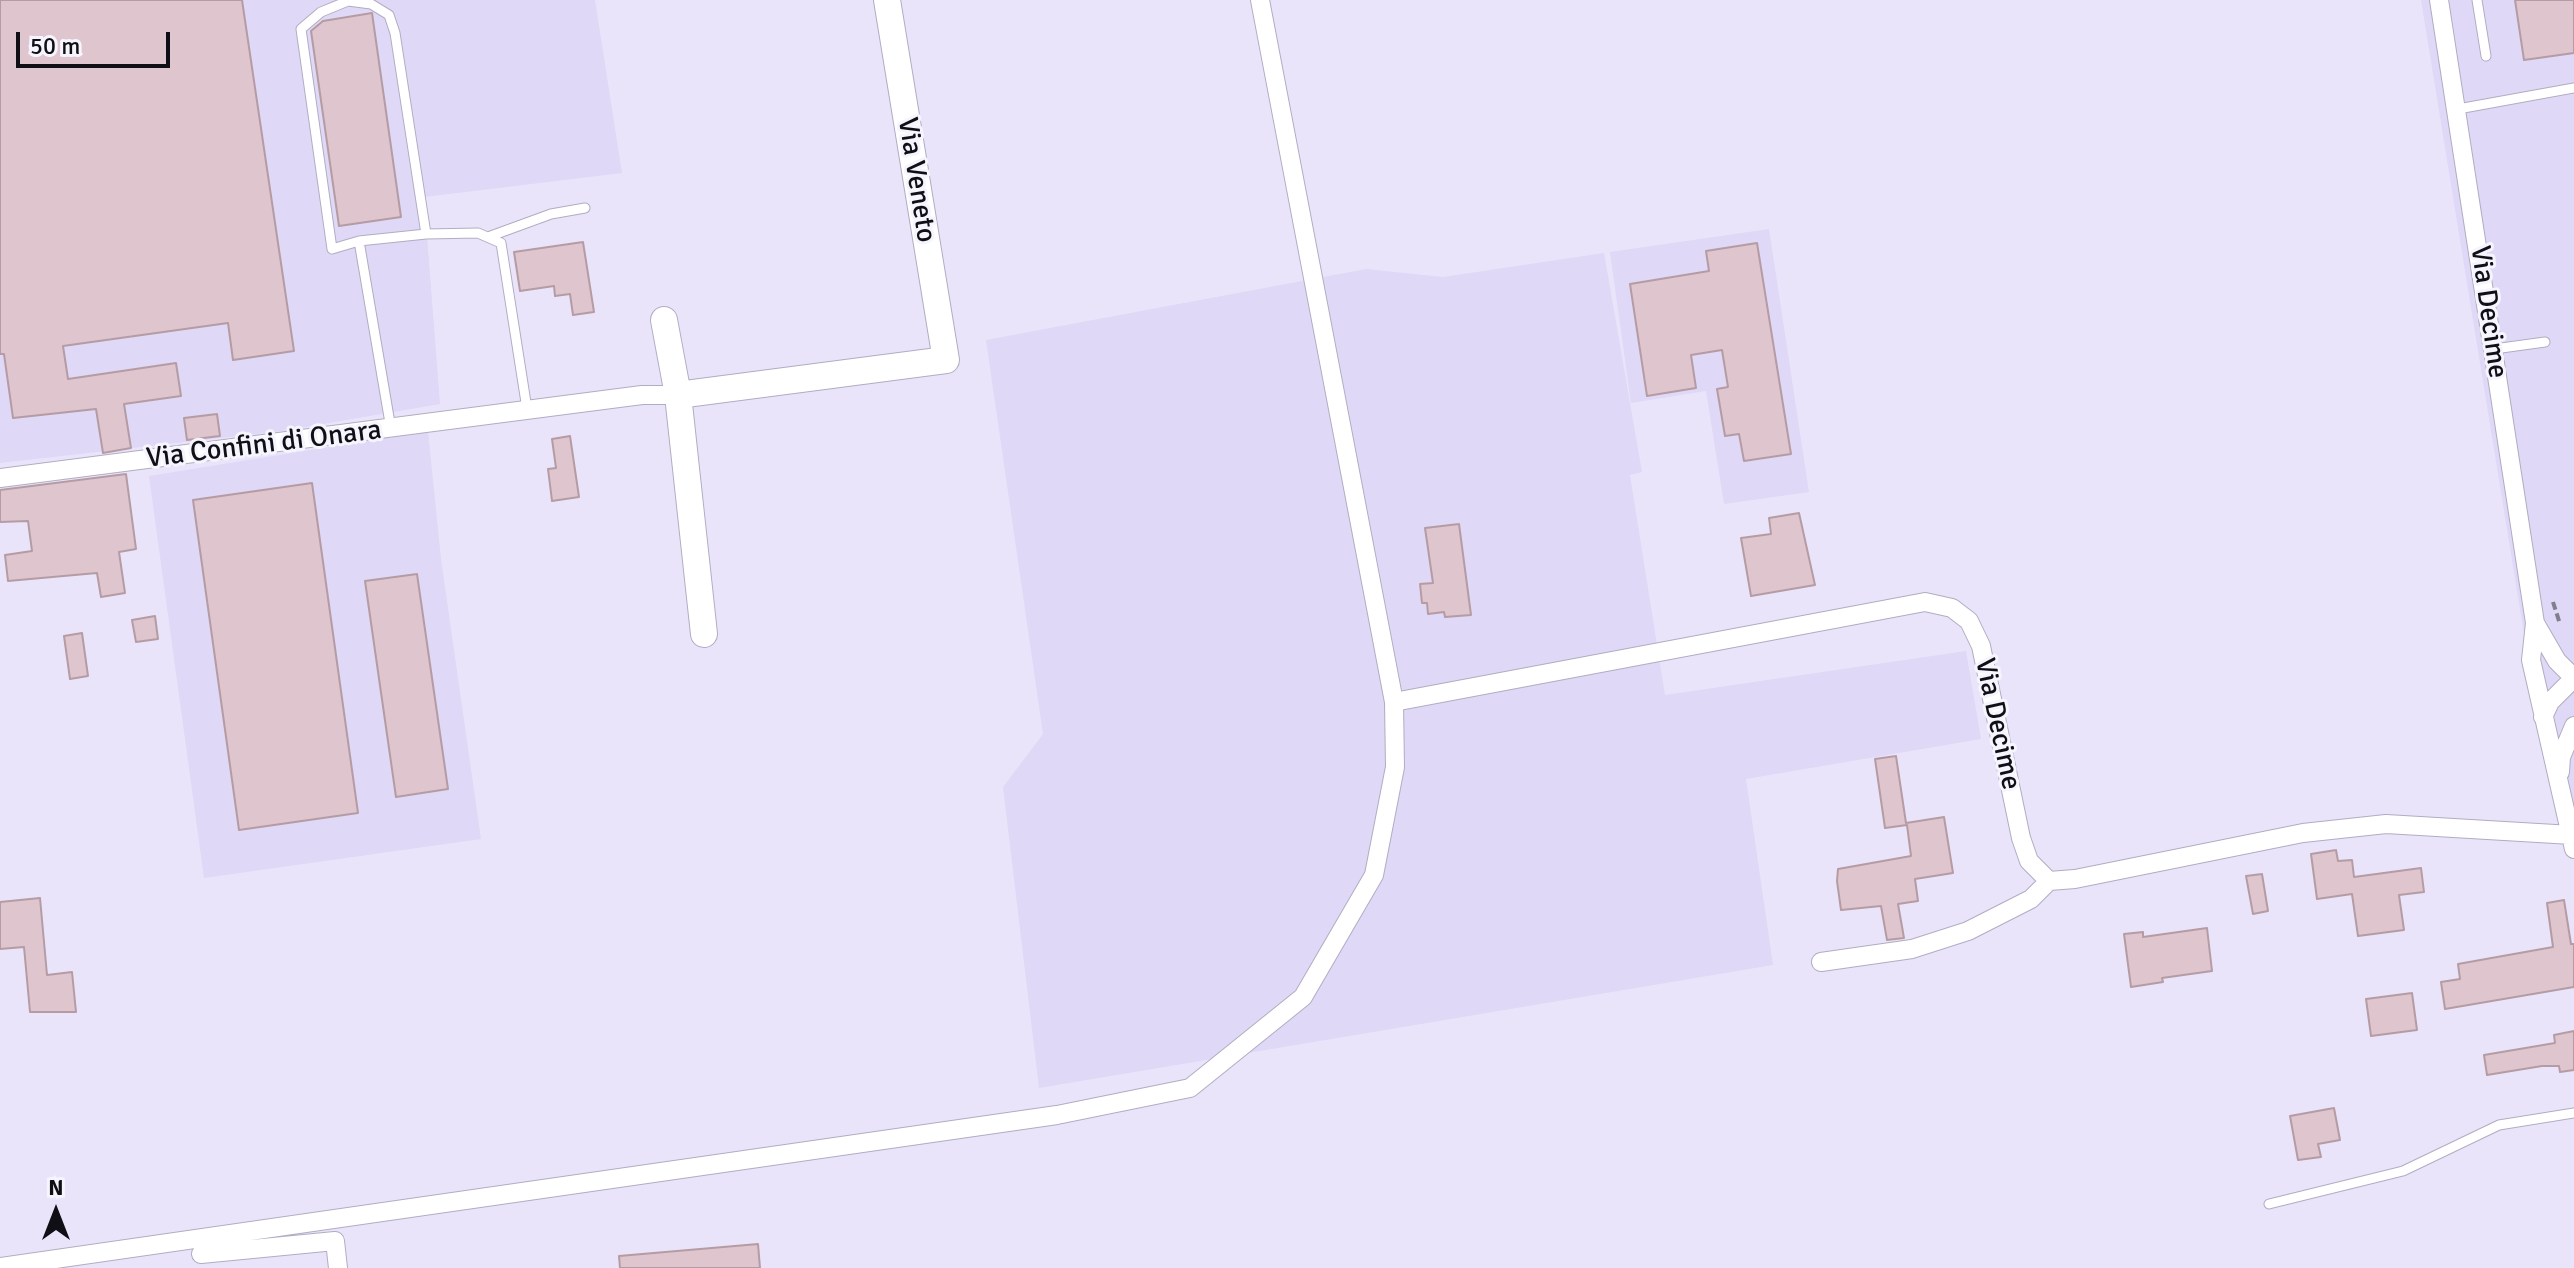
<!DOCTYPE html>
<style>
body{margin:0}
#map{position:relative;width:2574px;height:1268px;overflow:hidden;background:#eae4fb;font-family:Signika,sans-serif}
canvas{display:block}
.north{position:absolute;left:16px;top:1172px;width:80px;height:80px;-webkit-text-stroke:6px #f6f4fd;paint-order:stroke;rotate:0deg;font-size:22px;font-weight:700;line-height:32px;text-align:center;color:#100f16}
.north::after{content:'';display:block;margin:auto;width:28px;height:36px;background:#100f16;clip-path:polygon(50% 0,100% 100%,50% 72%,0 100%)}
.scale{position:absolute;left:16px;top:32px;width:154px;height:36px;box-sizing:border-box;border:4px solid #100f16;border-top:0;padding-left:10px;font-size:24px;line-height:28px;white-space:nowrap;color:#100f16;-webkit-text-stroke:6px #f6f4fd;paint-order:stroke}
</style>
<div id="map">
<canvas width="2574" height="1268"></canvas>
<div class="north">N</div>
<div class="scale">50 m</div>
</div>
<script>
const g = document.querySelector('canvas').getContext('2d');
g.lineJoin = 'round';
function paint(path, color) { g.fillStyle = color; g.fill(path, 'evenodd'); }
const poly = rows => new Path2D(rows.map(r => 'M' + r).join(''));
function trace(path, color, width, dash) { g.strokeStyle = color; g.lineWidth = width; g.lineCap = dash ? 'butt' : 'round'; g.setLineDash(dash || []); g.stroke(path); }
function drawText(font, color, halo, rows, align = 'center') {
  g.font = font + ' Signika,sans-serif'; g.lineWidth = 6; g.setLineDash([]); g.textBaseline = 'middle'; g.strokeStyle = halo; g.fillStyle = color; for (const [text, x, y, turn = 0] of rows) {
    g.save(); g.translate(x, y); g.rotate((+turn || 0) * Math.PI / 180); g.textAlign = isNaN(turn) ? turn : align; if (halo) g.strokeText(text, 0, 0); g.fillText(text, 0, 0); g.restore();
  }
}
const built = poly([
 [0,0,595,0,622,173,424,197,440,404,282,431,0,463],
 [2421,0,2574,0,2574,824,2531,677],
 [1769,229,1809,492,1724,504,1706,391,1631,403,1610,252],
 [1604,253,1642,472,1630,475,1665,695,1966,651,1981,739,1746,779,1773,965,1039,1088,1003,787,1043,734,986,340,1366,269,1443,277],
 [428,431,441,559,481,839,204,878,149,476]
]);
const building = poly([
 [0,0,242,0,294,351,233,360,228,323,63,346,68,379,176,363,181,396,124,404,131,448,103,453,96,409,13,418,4,354,0,354,0,0],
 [2515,0,2574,0,2574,53,2524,60,2515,0],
 [372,13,401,217,339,226,311,31,323,21,372,13],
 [583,242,594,312,573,315,570,294,555,296,554,286,520,291,514,252,583,242],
 [1757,243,1791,454,1744,461,1739,434,1725,436,1717,389,1728,387,1722,350,1691,355,1696,388,1647,396,1630,284,1709,271,1706,251,1757,243],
 [217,414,220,436,187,440,184,418,217,414],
 [570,436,579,497,552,501,548,469,556,468,552,439,570,436],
 [126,474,136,549,119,552,125,593,101,597,97,573,8,581,5,555,32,551,28,521,0,522,0,490,126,474],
 [312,483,358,813,239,830,193,500,312,483],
 [1799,513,1815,585,1751,596,1741,538,1771,534,1769,518,1799,513],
 [1459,524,1471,615,1445,617,1444,612,1428,614,1427,603,1422,603,1420,584,1433,583,1425,528,1459,524],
 [417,574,448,789,396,797,365,581,417,574],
 [155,616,158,639,136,642,132,620,155,616],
 [82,633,88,676,70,679,64,636,82,633],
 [1896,756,1906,823,1944,817,1953,873,1915,879,1918,901,1898,904,1904,938,1887,940,1881,906,1841,910,1837,881,1838,869,1911,856,1907,825,1885,828,1875,759,1896,756],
 [2336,850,2338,861,2352,860,2354,877,2421,868,2424,892,2399,895,2404,930,2358,936,2352,894,2317,899,2311,854,2336,850],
 [2262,874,2268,911,2253,914,2246,876,2262,874],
 [40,898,47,975,72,972,76,1012,30,1012,24,947,0,949,0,902,40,898],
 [2564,900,2571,944,2574,944,2574,987,2445,1009,2441,982,2460,979,2458,964,2553,947,2547,903,2564,900],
 [2207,928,2212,971,2162,978,2163,982,2131,987,2124,934,2143,932,2143,937,2207,928],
 [2412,993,2417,1030,2371,1036,2366,999,2412,993],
 [2574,1031,2574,1070,2560,1072,2559,1066,2542,1066,2487,1075,2484,1055,2555,1043,2554,1035,2574,1031],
 [2334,1108,2340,1140,2318,1144,2321,1157,2298,1160,2290,1116,2334,1108],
 [758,1244,760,1268,620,1268,619,1256,758,1244]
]);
const path = poly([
 [2553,602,2560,624]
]);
const lane = poly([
 [2477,0,2486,56],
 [2458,109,2574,88],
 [426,234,478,233,501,243,527,409],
 [488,237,551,214,585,208],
 [359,241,332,249,301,29,321,12,348,1,371,4,389,15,395,33,426,234,359,241,391,429],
 [2494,349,2545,342],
 [2269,1204,2403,1171,2499,1125,2574,1113]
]);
const street = poly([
 [2439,0,2535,623,2531,660,2574,849],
 [0,478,642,395,678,395],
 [2535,623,2557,661,2574,678],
 [1394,702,1925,602,1952,608,1969,621,1981,646,2021,838,2029,861,2049,881,2075,879,2303,833,2386,824,2572,835],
 [2543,717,2550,702,2574,678],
 [2560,772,2561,757,2574,726],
 [1821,962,1912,949,1968,931,2031,899,2049,881],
 [201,1254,335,1241,338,1268],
 [0,1267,1057,1115,1190,1088,1303,997,1374,875,1395,767,1394,702,1260,0]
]);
const secondary = poly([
 [664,320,678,395,704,634],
 [678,395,946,360,887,0]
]);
const streetNames = [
 ["Via Veneto",916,180,81],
 ["Via Decime",2488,312,82],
 ["Via Confini di Onara",264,445,-7],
 ["Via Decime",1997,724,78]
];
paint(built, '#dfd8f6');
paint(building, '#dfc5ce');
trace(building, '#b59ca4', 2);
trace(lane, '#b2acc2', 11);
trace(street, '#b2acc2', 20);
trace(secondary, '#b2acc2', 28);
trace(path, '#827e8e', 4, [8, 4]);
trace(lane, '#fff', 9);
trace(street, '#fff', 18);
trace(secondary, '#fff', 26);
drawText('28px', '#100f16', '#f6f4fd', streetNames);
</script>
